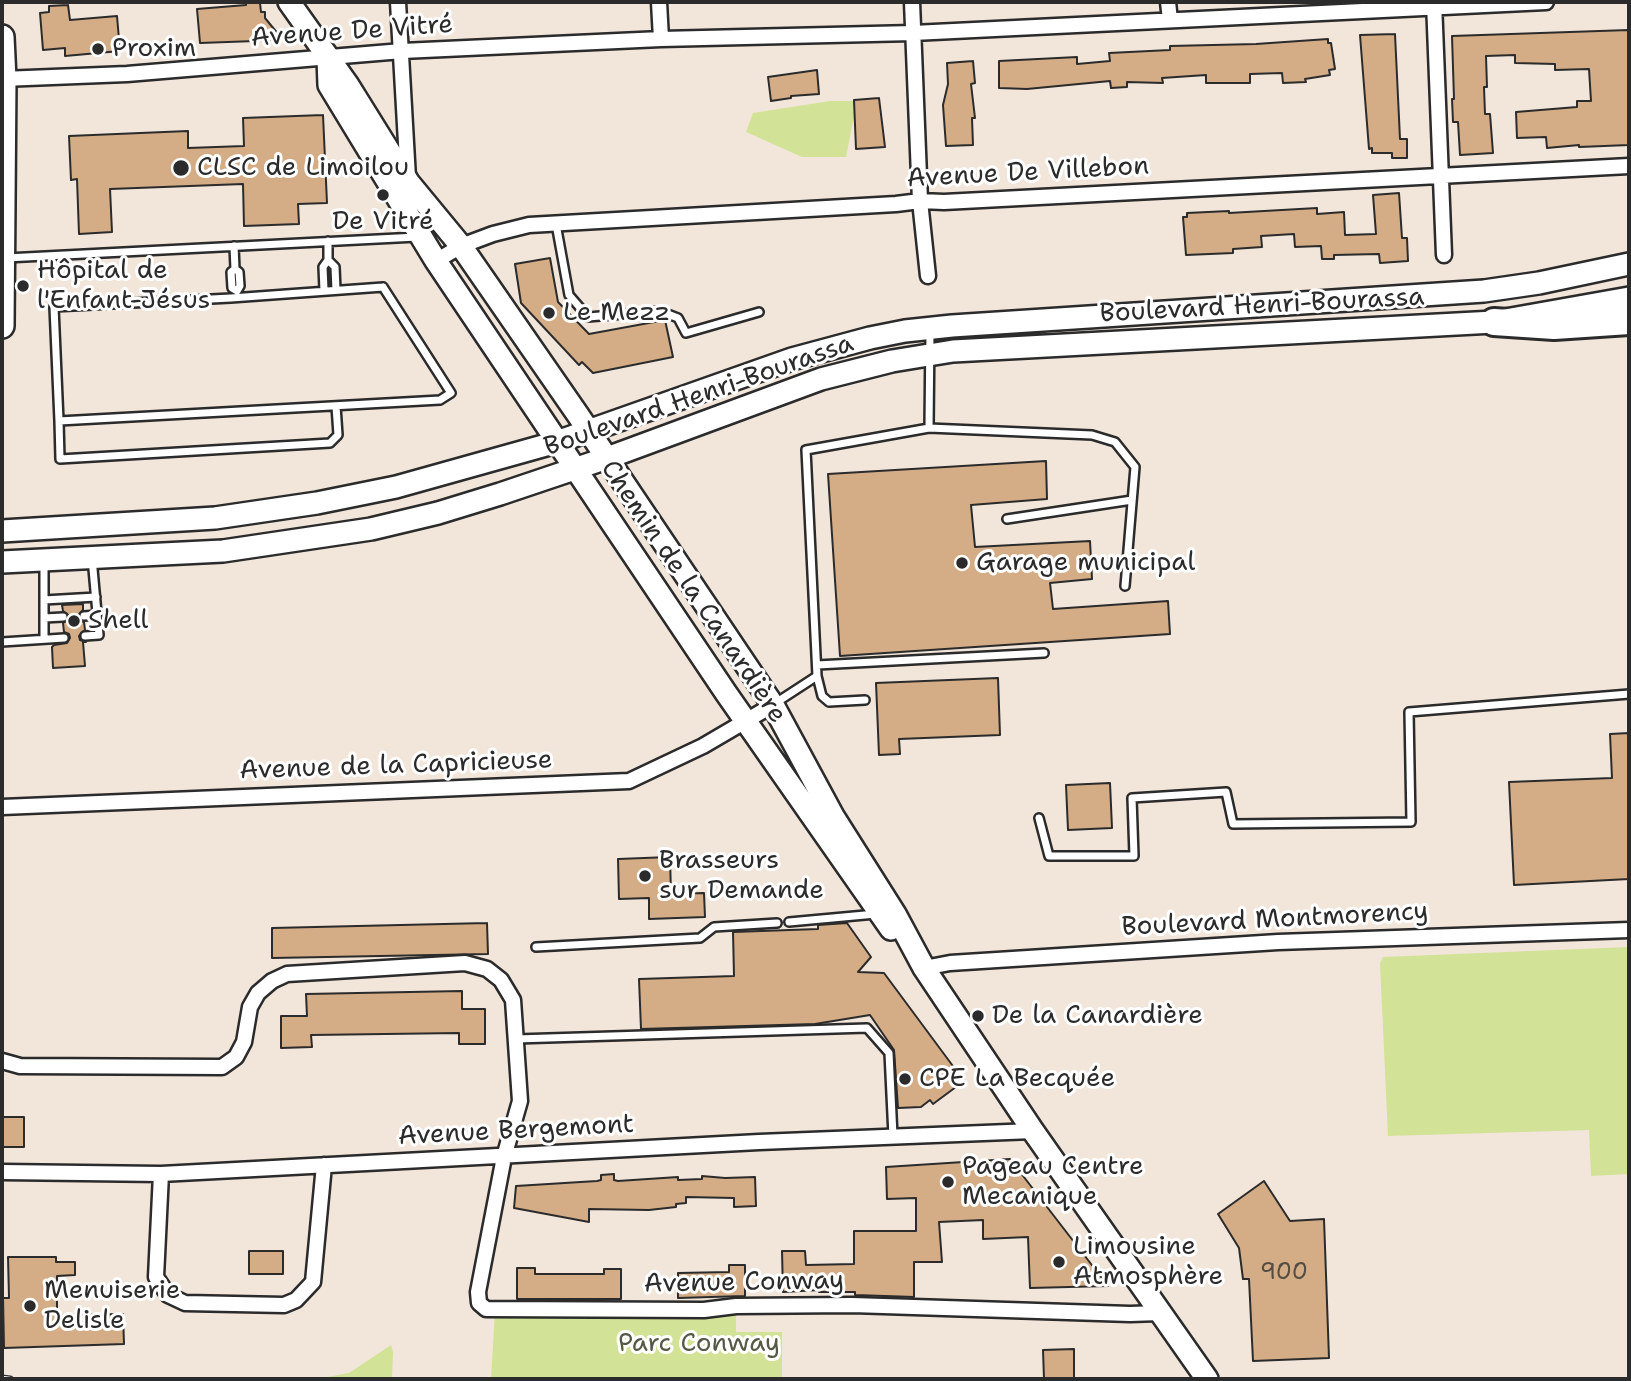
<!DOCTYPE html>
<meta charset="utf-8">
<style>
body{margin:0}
#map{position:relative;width:1631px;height:1381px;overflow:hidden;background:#f2e6db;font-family:"Shantell Sans",sans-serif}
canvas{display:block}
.frame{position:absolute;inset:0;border:4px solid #2b2b2b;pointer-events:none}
</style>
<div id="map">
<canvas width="1631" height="1381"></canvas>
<div class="frame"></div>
</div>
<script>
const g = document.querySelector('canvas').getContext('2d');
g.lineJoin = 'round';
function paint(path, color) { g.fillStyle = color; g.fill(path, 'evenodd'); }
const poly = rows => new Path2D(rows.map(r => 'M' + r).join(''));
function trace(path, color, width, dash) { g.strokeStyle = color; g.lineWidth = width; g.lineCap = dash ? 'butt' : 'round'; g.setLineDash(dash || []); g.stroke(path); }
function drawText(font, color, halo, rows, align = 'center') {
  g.font = font + ' "Shantell Sans",sans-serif'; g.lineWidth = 6; g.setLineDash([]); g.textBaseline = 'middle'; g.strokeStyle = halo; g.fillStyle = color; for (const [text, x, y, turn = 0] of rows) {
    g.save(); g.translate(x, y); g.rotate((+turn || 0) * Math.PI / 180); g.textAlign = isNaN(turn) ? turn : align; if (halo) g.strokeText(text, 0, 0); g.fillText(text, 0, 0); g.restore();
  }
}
const green = poly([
 [830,101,857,101,846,157,802,157,746,132,753,113],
 [1629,947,1629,1174,1591,1176,1589,1130,1388,1136,1380,963,1383,957],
 [736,1306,736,1332,782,1332,782,1379,491,1379,495,1311],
 [391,1345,393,1352,392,1379,316,1379,349,1373]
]);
const building = poly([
 [246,3,260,3,261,12,265,12,265,18,283,40,200,43,197,9,246,5,246,3],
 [68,5,70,20,117,16,120,51,65,56,65,48,43,50,40,13,49,12,49,6,68,5],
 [1629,30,1629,145,1579,147,1579,145,1547,148,1546,137,1517,138,1516,112,1577,107,1577,101,1591,101,1589,69,1555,70,1555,64,1515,63,1515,55,1486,56,1487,87,1484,87,1485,114,1490,114,1493,153,1460,155,1458,122,1453,122,1452,99,1454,99,1452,36,1629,30],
 [1395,34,1400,139,1407,139,1407,158,1392,158,1392,153,1372,153,1372,148,1369,149,1360,35,1395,34],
 [1328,39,1328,43,1331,43,1335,69,1329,70,1330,75,1305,79,1306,82,1283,83,1282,73,1250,74,1250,83,1206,83,1206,75,1162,78,1163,83,1127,82,1127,87,1111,88,1110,81,1027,89,999,88,999,61,1077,57,1077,64,1110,61,1109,53,1170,50,1170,46,1256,44,1328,39],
 [973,61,975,83,971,84,975,118,972,118,973,145,946,146,943,105,948,84,947,63,973,61],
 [817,70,819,94,791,96,791,98,771,101,768,77,817,70],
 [879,98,885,147,856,149,854,100,879,98],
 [323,115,327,203,298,204,299,224,244,226,243,184,110,189,112,232,79,234,77,179,71,180,69,136,188,131,188,148,244,146,243,118,323,115],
 [1399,193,1402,238,1407,238,1408,261,1380,263,1379,254,1334,255,1334,259,1322,259,1321,246,1295,247,1294,234,1261,236,1262,247,1233,249,1233,253,1186,255,1183,217,1187,217,1187,213,1229,211,1229,213,1317,208,1317,214,1344,212,1345,235,1376,234,1373,195,1399,193],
 [550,258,558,302,589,334,665,320,673,357,593,373,582,362,579,365,521,303,515,264,550,258],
 [1046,461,1047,499,971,505,975,547,1090,541,1092,579,1050,583,1053,609,1168,601,1170,634,840,656,828,474,1046,461],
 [83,604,83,610,78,616,79,620,84,622,85,630,79,636,80,640,86,642,83,642,85,666,53,668,52,647,54,645,67,643,70,638,69,634,64,632,63,623,68,620,69,616,63,611,62,605,83,604],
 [998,678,1000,735,899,739,900,754,879,755,876,683,998,678],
 [1629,733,1629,879,1514,885,1509,782,1612,778,1610,734,1629,733],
 [1110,783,1112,828,1068,830,1066,785,1110,783],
 [670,857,671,894,704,893,705,917,649,919,649,898,619,899,618,859,670,857],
 [487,923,488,954,272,958,272,928,487,923],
 [847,923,871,957,858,972,884,973,964,1081,933,1104,930,1100,921,1107,898,1108,894,1050,870,1015,815,1024,641,1029,639,979,734,976,733,932,818,929,818,925,847,923],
 [462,991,462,1009,485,1009,485,1044,459,1044,459,1033,311,1035,312,1047,281,1048,281,1016,307,1016,306,994,462,991],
 [2,1117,24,1117,24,1147,2,1147,2,1117],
 [1010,1159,1108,1286,1030,1288,1028,1237,983,1239,983,1220,939,1222,942,1262,914,1262,914,1297,855,1295,855,1292,819,1292,819,1290,783,1292,782,1251,805,1251,806,1265,854,1264,854,1231,916,1231,916,1198,887,1199,886,1167,1010,1159],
 [614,1174,614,1180,618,1181,678,1177,678,1180,702,1179,702,1176,725,1178,755,1177,756,1206,734,1207,734,1198,686,1197,686,1203,676,1204,676,1207,649,1210,589,1209,589,1222,514,1208,516,1186,597,1181,601,1180,601,1175,614,1174],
 [1264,1181,1290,1221,1324,1219,1329,1358,1253,1361,1249,1279,1243,1279,1239,1248,1218,1214,1264,1181],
 [249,1251,283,1251,283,1274,249,1274,249,1251],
 [8,1257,56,1257,56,1262,75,1262,75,1275,57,1276,57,1315,123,1314,124,1344,4,1348,3,1298,9,1298,8,1257],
 [729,1265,745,1265,745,1296,678,1298,678,1273,729,1272,729,1265],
 [517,1268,535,1268,535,1274,604,1274,604,1269,621,1269,621,1299,517,1299,517,1268],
 [1074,1349,1074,1379,1044,1379,1043,1350,1074,1349]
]);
const lane = poly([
 [556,224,569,295,588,317,660,311,678,318,686,333,759,312],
 [328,241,328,260],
 [234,246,235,269],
 [6,258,417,237],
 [235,269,239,272,240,286,237,291,232,288,231,272,235,269],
 [383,287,451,393,440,400,59,421,54,307,231,298,383,287],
 [324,290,323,267,328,260,335,267,336,290],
 [59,421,60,459,330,443,338,435,336,406],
 [929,428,930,331],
 [1007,519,1132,500],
 [44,600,96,597],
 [84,616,97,615],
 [44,618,63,617],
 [85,636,99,635,92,558],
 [44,639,44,563],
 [2,642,64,638],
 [817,665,1044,653],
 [817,676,822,696,829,702,865,700],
 [774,704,817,676,806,450,929,428,1092,435,1115,442,1135,467,1125,586],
 [1039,818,1049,856,1134,856,1132,798,1226,792,1233,824,1411,822,1409,712,1629,694],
 [789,922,876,914],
 [536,947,700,938,714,927,777,923],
 [516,1039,867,1028,889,1053,893,1136]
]);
const street = poly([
 [398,2,408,178],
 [659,2,661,39],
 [912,2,920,201,928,276],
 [1168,2,1170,20],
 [1434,2,1444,255],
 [2,79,127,74,402,51,661,39,913,33,1546,2],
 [436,261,461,246,493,234,529,225,896,204,920,201,944,202,1629,166],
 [2,807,629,781,703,746,773,705],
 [924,968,950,963,1278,942,1629,930],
 [2,1061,20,1066,222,1067,236,1057,244,1042,250,1007,258,993,272,981,287,974,465,963,487,969,501,980,513,1000,520,1101,504,1157,478,1292,479,1303,486,1309,704,1310,736,1306,852,1305,1130,1314,1160,1313],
 [2,1172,161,1174,759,1142,1033,1131],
 [161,1174,156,1277,168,1295,185,1303,284,1305,296,1300,313,1282,324,1165]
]);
const secondary = poly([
 [289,2,348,85,409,183,461,246,578,415,773,705,833,816,895,914,924,968,1033,1131,1207,1379],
 [328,58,329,85,436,261,726,693,891,929],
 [2,531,215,518,317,503,396,487,557,442,792,359,870,338,905,331,952,326,1484,291,1539,283,1629,264],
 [2,562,223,551,371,529,438,513,500,494,607,458,821,379,892,361,953,351,1494,322,1629,298]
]);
const primary = poly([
 [2,37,4,79,2,326]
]);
const highway = poly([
 [1494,322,1554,326,1629,321]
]);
const rail = poly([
 [2,1378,10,1379]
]);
const markers = [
 [98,49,7,"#2b2b2b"],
 [181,168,9,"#2b2b2b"],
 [383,195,7,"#2b2b2b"],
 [23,286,7,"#2b2b2b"],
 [549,313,7,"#2b2b2b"],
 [962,563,7,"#2b2b2b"],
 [74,621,7,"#2b2b2b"],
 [645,876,7,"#2b2b2b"],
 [978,1016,7,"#2b2b2b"],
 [905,1079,7,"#2b2b2b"],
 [948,1182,7,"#2b2b2b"],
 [1059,1262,7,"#2b2b2b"],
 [30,1306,7,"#2b2b2b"]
];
const numberNames = [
 ["900",1284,1273]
];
const streetNames = [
 ["Avenue De Vitré",352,32,-4],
 ["Avenue De Villebon",1028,173,-3],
 ["Boulevard Henri-Bourassa",1262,306,-3],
 ["Boulevard Henri-Bourassa",699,396,-19],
 ["Chemin de la Canardière",693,592,56],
 ["Avenue de la Capricieuse",396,766,-2],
 ["Boulevard Montmorency",1275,920,-3],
 ["Avenue Bergemont",516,1131,-3],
 ["Avenue Conway",744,1283,-1]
];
const poiNames = [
 ["Proxim",112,49],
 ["CLSC de Limoilou",197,168],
 ["De Vitré",383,222,"center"],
 ["Hôpital de",37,271],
 ["l'Enfant-Jésus",37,301],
 ["Le Mezz",563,313],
 ["Garage municipal",976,563],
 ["Shell",88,621],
 ["Brasseurs",659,861],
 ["sur Demande",659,891],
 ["De la Canardière",992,1016],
 ["CPE La Becquée",919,1079],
 ["Pageau Centre",962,1167],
 ["Mecanique",962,1197],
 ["Limousine",1073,1247],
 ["Atmosphère",1073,1277],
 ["Menuiserie",44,1291],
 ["Delisle",44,1321]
];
const parkNames = [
 ["Parc Conway",699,1344]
];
paint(green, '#d2e296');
paint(building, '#d4ad86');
trace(building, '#2b2b2b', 2);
trace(lane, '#2b2b2b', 12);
trace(street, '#2b2b2b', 19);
trace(secondary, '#2b2b2b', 26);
trace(primary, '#2b2b2b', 28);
trace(highway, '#2b2b2b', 32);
trace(lane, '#fff', 7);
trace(street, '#fff', 14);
trace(secondary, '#fff', 21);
trace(primary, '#fff', 23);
trace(highway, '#fff', 26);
trace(rail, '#2b2b2b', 7);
trace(rail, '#fff', 4.5, [13]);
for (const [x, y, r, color] of markers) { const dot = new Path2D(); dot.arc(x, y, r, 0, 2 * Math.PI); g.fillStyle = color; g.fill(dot); trace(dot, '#fff', 2.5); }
drawText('23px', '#554c42', null, numberNames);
drawText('26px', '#2b2b2b', '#fff', streetNames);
drawText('26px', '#2b2b2b', '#fff', poiNames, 'left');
drawText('26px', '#555946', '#fff', parkNames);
</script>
